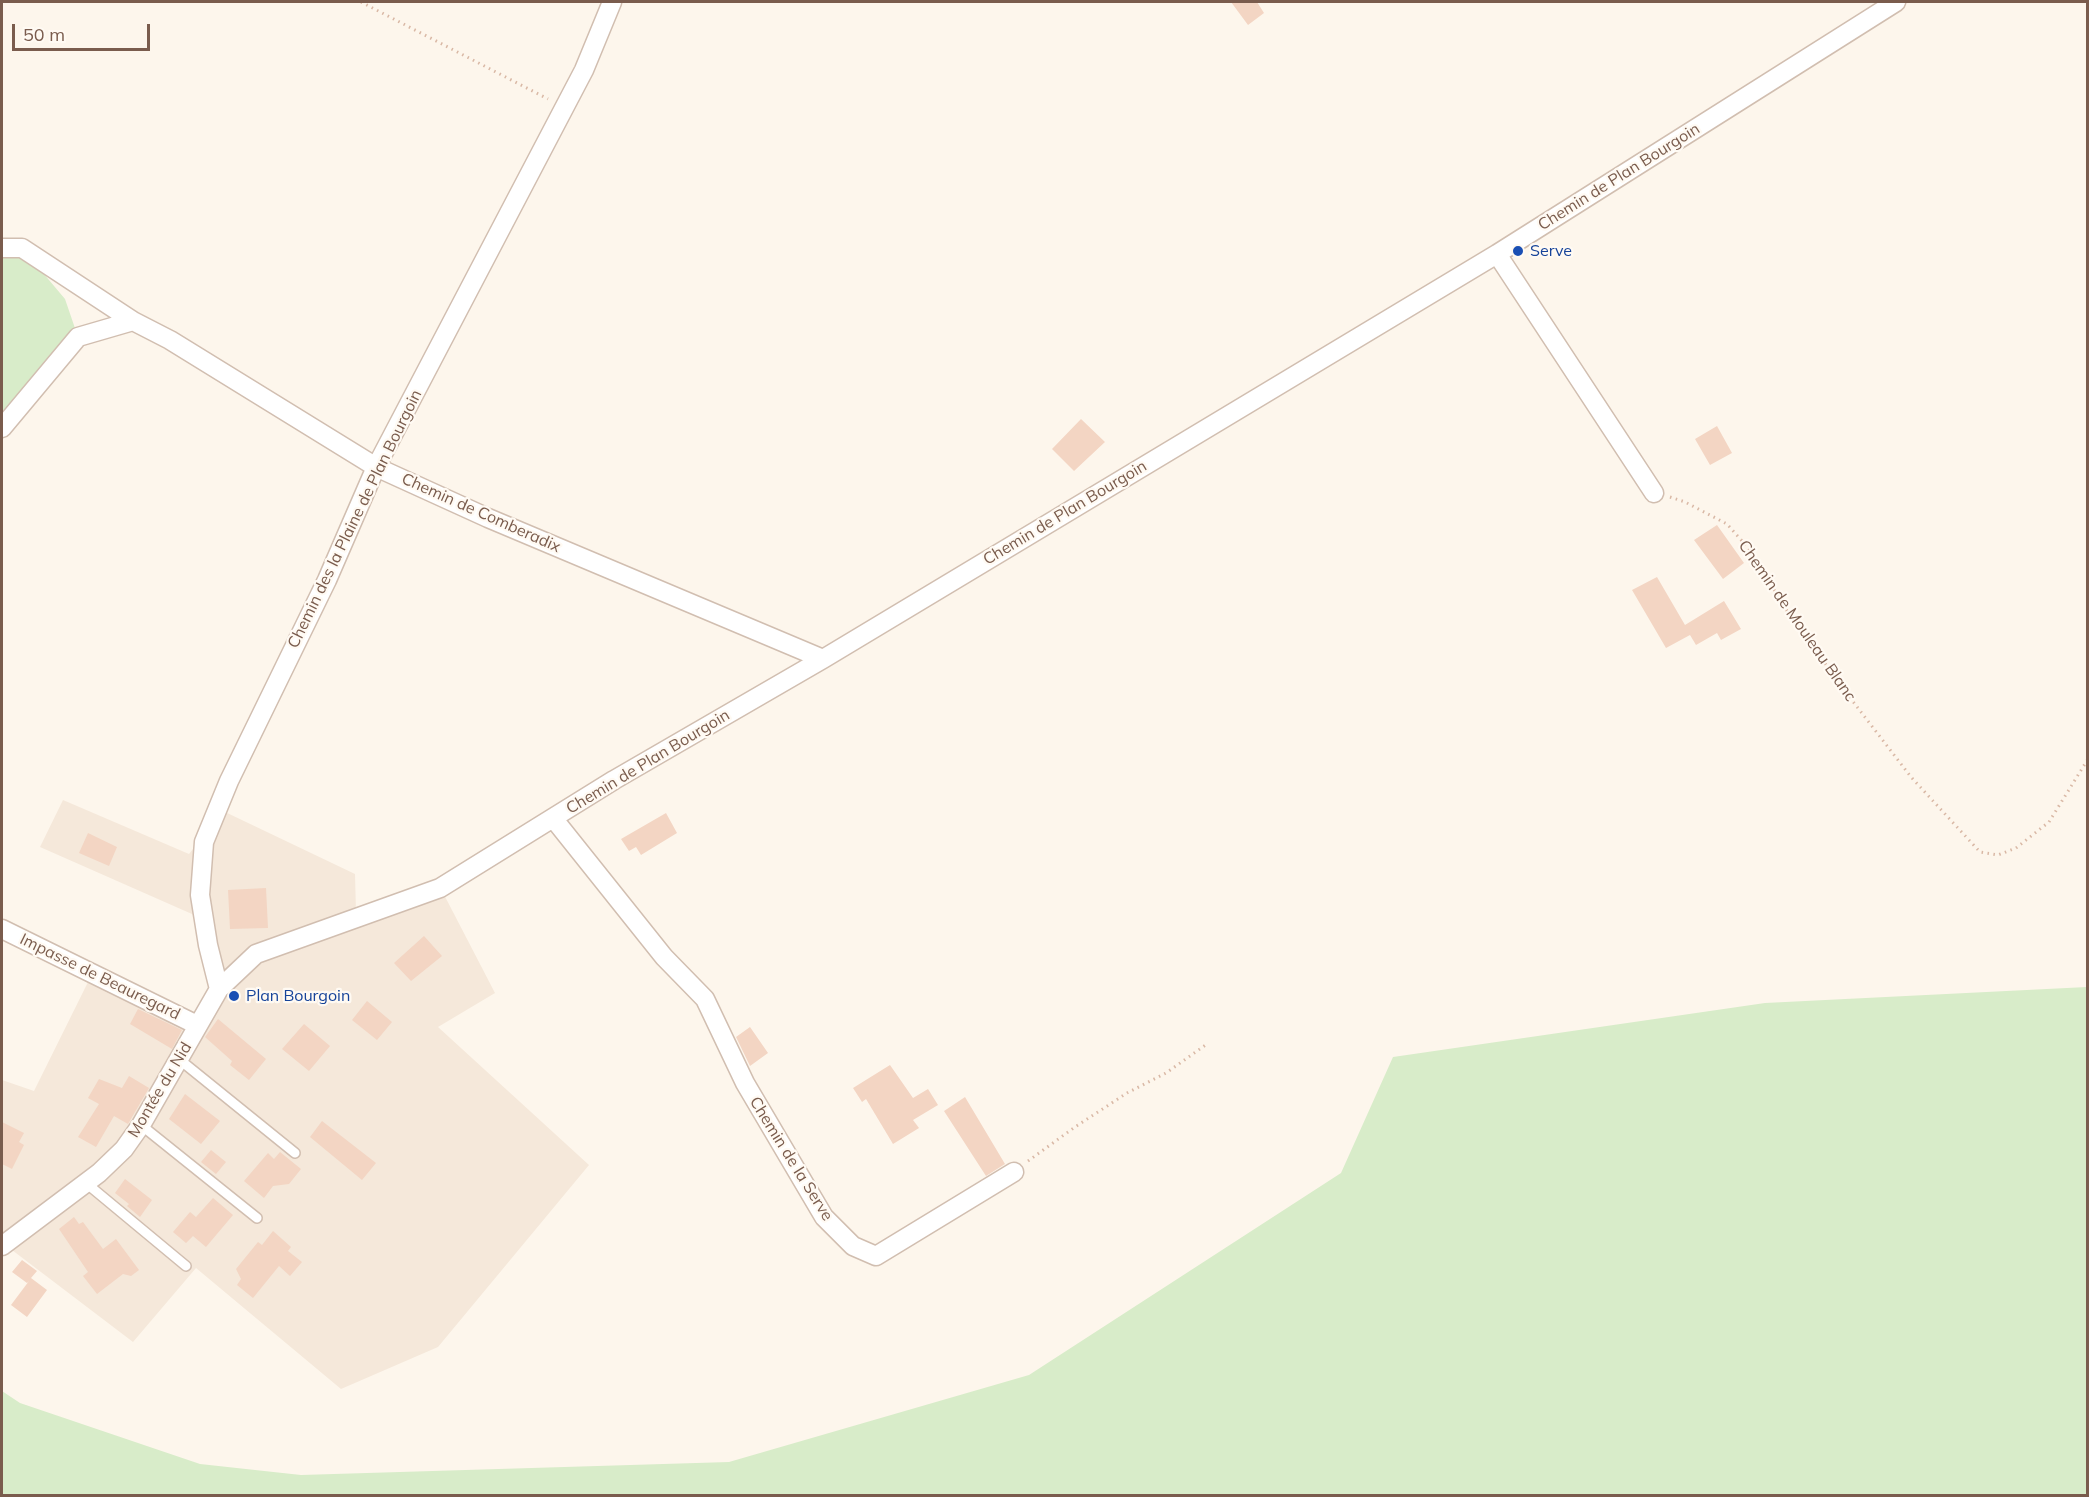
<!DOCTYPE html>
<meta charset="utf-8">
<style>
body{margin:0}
#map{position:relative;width:2089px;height:1497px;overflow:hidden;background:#fdf6ec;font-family:Mulish,sans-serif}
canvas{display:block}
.frame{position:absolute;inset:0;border:3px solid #7a5c4d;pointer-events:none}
.scale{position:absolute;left:12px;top:24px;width:138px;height:27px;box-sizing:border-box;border:3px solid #7a5c4d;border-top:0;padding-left:8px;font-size:18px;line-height:21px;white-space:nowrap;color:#7a5c4d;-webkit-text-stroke:4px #fffaf3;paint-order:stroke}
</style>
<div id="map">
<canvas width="2089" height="1497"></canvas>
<div class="frame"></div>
<div class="scale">50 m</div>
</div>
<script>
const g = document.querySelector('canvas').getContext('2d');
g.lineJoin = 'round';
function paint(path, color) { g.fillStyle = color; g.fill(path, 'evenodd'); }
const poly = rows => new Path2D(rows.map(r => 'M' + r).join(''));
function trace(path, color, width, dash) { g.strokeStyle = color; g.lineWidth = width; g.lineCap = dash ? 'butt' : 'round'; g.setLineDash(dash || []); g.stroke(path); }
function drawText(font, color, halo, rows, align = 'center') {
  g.font = font + ' Mulish,sans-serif'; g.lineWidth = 4.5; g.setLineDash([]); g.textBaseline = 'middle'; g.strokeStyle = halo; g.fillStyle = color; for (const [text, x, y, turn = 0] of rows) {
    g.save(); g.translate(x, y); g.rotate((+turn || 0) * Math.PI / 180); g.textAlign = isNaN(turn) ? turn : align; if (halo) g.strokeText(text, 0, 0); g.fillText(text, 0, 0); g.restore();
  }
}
const residential = poly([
 [63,800,189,854,223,811,355,874,356,912,439,885,495,993,438,1027,589,1165,438,1347,341,1389,196,1268,133,1342,12,1250,2,1255,2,1080,34,1091,91,976,189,1027,214,987,201,918,40,847]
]);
const green = poly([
 [2,248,22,248,65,299,78,337,2,428],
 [2087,987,2087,1495,2,1495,2,1391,20,1403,200,1464,301,1475,729,1462,1029,1375,1341,1173,1393,1057,1765,1003]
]);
const building = poly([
 [1231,2,1257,2,1264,13,1248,25],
 [1081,419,1105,442,1074,471,1052,449],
 [1717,426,1732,453,1710,465,1695,439],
 [1717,525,1744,563,1723,579,1694,540],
 [1657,577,1685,625,1724,601,1741,629,1721,640,1717,633,1696,645,1690,635,1666,648,1632,590],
 [666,813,677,833,641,855,636,847,629,851,621,839],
 [88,833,117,847,109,866,79,853],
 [266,888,268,928,230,929,228,890],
 [424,936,442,956,411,981,394,963],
 [367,1001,392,1022,377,1040,352,1020],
 [138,1009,182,1030,172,1049,130,1024],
 [218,1019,266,1059,249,1080,230,1065,232,1061,205,1037],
 [304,1024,330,1046,309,1071,282,1049],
 [750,1027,768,1053,750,1066,736,1037],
 [890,1065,913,1098,928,1089,938,1105,913,1120,919,1128,893,1144,866,1099,862,1102,853,1088],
 [129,1076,149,1088,128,1124,114,1116,96,1147,78,1137,99,1104,88,1098,99,1079,122,1088],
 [185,1094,220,1121,201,1144,169,1119],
 [965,1097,1005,1164,986,1176,944,1111],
 [322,1121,376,1163,362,1180,310,1137],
 [2,1122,24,1133,19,1142,24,1145,12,1169,2,1164],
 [211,1150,226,1162,216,1174,201,1162],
 [280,1152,301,1169,289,1184,273,1186,264,1198,244,1181,268,1153,274,1159],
 [125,1179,152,1200,140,1217,127,1206,129,1204,115,1193],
 [213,1198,233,1215,206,1247,193,1236,186,1243,173,1232,190,1212,196,1217],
 [74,1217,79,1224,83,1222,103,1249,116,1239,139,1270,131,1276,123,1274,97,1294,83,1276,88,1272,59,1229],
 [273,1231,291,1247,288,1251,302,1262,290,1276,279,1266,253,1298,237,1285,241,1279,236,1269,258,1242,262,1245],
 [22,1260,37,1271,31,1278,47,1290,27,1317,11,1305,29,1281,27,1283,12,1272]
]);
const path = poly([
 [361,2,548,99],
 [1670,497,1685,502,1727,524,1750,550,1785,608,1848,695,1911,777,1980,852,1998,855,2016,848,2049,822,2088,759],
 [1028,1161,1075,1127,1127,1093,1166,1073,1207,1044]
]);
const lane = poly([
 [180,1060,295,1153],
 [141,1125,257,1218],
 [86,1183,186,1266]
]);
const street = poly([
 [2,248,22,248,133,321,170,340,376,467,488,518,823,659],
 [1497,254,1654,493],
 [2,428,78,337,133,321],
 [553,818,664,957,705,999,745,1083,824,1217,853,1246,876,1256,1014,1172],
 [2,929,197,1025],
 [219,989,208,945,200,895,204,842,229,781,327,580,376,467,584,70,612,2],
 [2,1246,99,1173,124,1149,141,1125,219,989,256,954,440,888,614,780,823,659,1497,254,1896,2]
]);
const markers = [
 [1518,251,6,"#1a4fb4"],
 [234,996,6,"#1a4fb4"]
];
const streetNames = [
 ["Chemin de Plan Bourgoin",1619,177,-32],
 ["Chemin de Comberadix",481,513,24],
 ["Chemin de Plan Bourgoin",1065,513,-31],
 ["Chemin des la Plaine de Plan Bourgoin",355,519,-64],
 ["Chemin de Mouleau Blanc",1797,621,55],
 ["Chemin de Plan Bourgoin",648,762,-31],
 ["Impasse de Beauregard",100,977,26],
 ["Montée du Nid",160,1090,-59],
 ["Chemin de la Serve",791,1159,58]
];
const transitNames = [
 ["Serve",1530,251],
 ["Plan Bourgoin",246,996]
];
paint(residential, '#f5e8da');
paint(green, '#d8ecc9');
paint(building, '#f3d5c3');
trace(lane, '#d1beb0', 12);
trace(street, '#d1beb0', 21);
trace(path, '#d9b8a5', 3, [1.5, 4.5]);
trace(lane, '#fff', 9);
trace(street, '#fff', 18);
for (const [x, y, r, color] of markers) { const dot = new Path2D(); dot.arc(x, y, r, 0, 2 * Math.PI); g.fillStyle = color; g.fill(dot); trace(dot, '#fffaf3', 2); }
drawText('16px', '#7a5c4d', '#fffaf3', streetNames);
drawText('16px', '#164399', '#fffaf3', transitNames, 'left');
</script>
